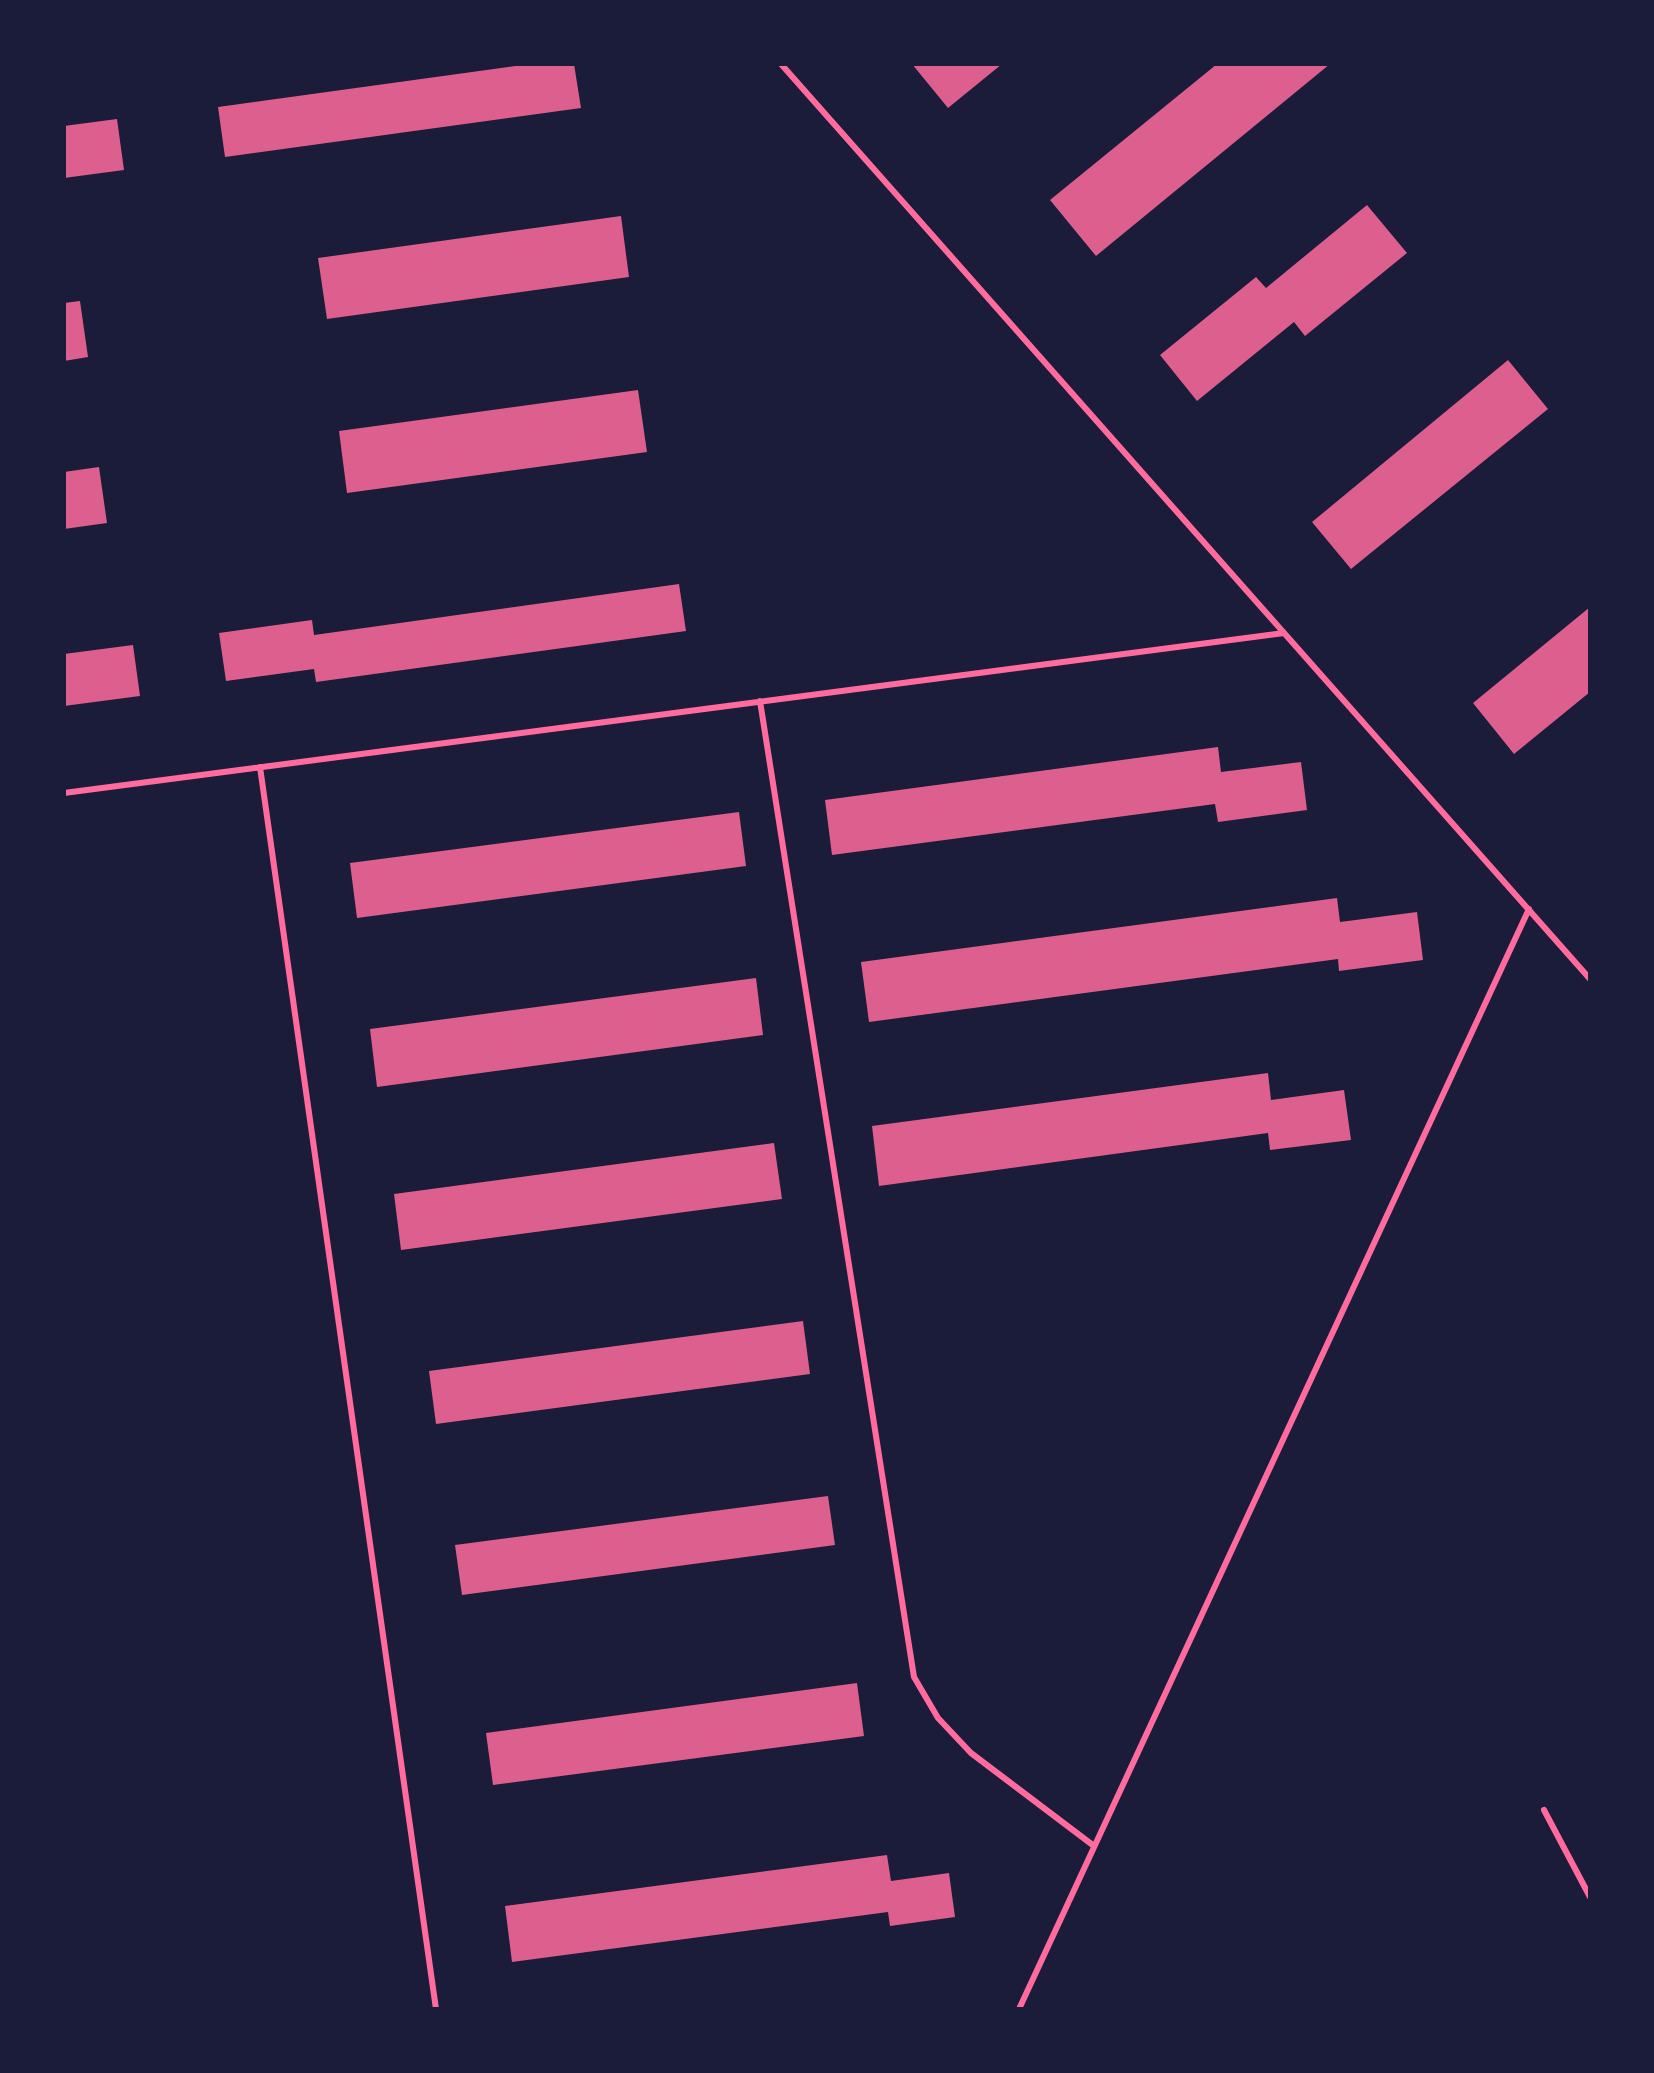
<!DOCTYPE html>
<style>
body{margin:0}
#map{position:relative;width:1654px;height:2073px;overflow:hidden;background:#1b1b3a;font-family:"Titillium Web",sans-serif}
canvas{display:block}
.frame{position:absolute;inset:0;border:66px solid #1b1b3a;pointer-events:none}
</style>
<div id="map">
<canvas width="1654" height="2073"></canvas>
<div class="frame"></div>
</div>
<script>
const g = document.querySelector('canvas').getContext('2d');
g.lineJoin = 'round';
function paint(path, color) { g.fillStyle = color; g.fill(path, 'evenodd'); }
const poly = rows => new Path2D(rows.map(r => 'M' + r).join(''));
function trace(path, color, width, dash) { g.strokeStyle = color; g.lineWidth = width; g.lineCap = dash ? 'butt' : 'round'; g.setLineDash(dash || []); g.stroke(path); }
const building = poly([
 [530,64,574,64,581,108,225,157,218,107],
 [912,64,1002,64,948,108],
 [1217,64,1330,64,1096,256,1050,200],
 [117,119,124,170,64,178,64,126],
 [1367,205,1407,253,1305,336,1294,322,1197,401,1160,355,1256,277,1266,288],
 [621,216,629,277,327,319,318,258],
 [80,301,88,357,64,361,64,303],
 [1508,360,1548,409,1351,569,1312,522],
 [638,390,647,452,347,493,339,431],
 [99,467,107,523,64,529,64,472],
 [679,584,686,631,316,682,314,669,226,681,219,633,312,620,314,635],
 [1590,607,1590,692,1514,754,1473,703],
 [133,645,140,696,64,706,64,654],
 [1218,747,1221,772,1301,762,1307,810,1218,822,1215,804,832,855,825,800],
 [739,812,746,866,357,918,350,863],
 [1337,898,1340,922,1417,912,1423,960,1339,971,1338,959,869,1022,861,962],
 [756,978,763,1035,377,1087,370,1029],
 [1268,1073,1271,1100,1344,1090,1351,1140,1270,1150,1268,1133,879,1186,872,1126],
 [774,1143,782,1199,401,1250,394,1194],
 [803,1321,810,1374,436,1424,429,1371],
 [828,1496,835,1545,462,1595,455,1545],
 [857,1683,864,1736,493,1785,486,1733],
 [887,1855,891,1881,949,1873,955,1917,890,1926,888,1912,512,1962,505,1906]
]);
const service = poly([
 [781,64,1590,979],
 [760,701,914,1677,938,1718,971,1753,1094,1846],
 [260,767,436,2009],
 [64,793,1284,633],
 [1544,1810,1590,1897],
 [1019,2009,1529,909]
]);
paint(building, '#dd5f8e');
trace(service, '#ff6b9d', 6);
</script>
